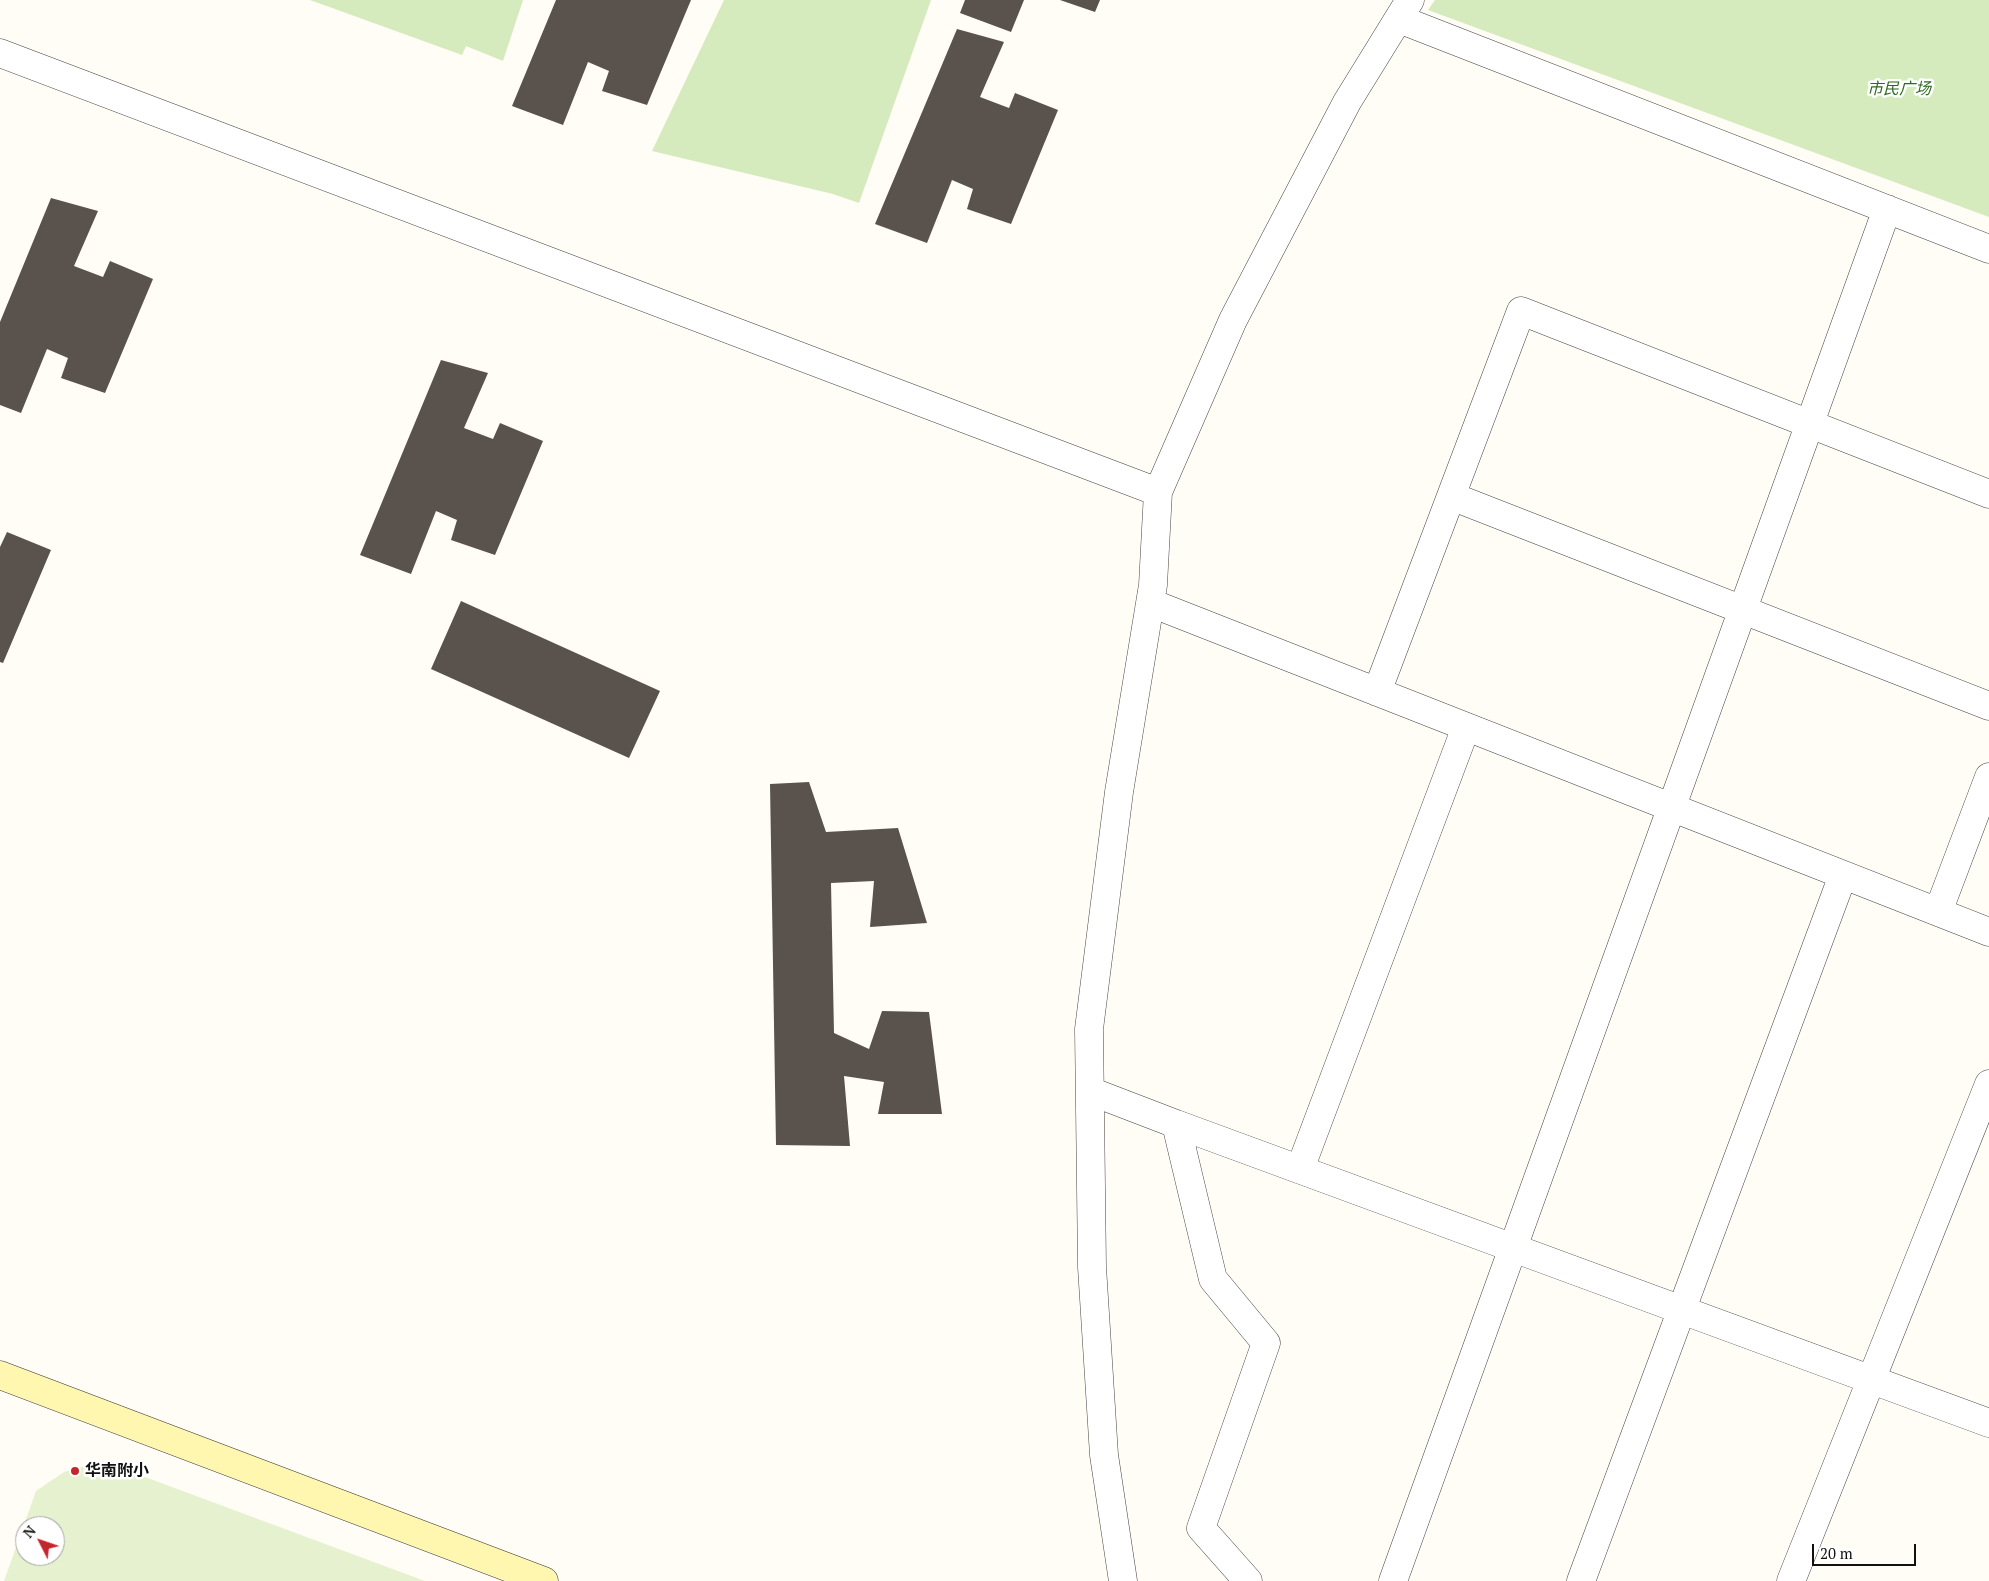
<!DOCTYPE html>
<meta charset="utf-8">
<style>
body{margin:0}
#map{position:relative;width:1989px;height:1581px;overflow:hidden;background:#fffdf5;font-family:"PT Serif",serif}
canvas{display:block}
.north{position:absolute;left:15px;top:1516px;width:50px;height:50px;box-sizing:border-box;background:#fff;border:1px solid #a0a0a0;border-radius:50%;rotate:311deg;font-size:14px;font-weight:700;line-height:20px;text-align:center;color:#111}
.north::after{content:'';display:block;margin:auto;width:18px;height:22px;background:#c4262e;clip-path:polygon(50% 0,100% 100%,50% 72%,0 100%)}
.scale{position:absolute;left:1812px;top:1544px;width:104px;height:22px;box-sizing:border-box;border:2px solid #111;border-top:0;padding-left:6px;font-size:15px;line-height:18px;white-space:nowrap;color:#111;-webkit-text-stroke:4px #fff;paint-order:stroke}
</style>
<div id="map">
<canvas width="1989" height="1581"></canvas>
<div class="north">N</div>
<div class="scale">20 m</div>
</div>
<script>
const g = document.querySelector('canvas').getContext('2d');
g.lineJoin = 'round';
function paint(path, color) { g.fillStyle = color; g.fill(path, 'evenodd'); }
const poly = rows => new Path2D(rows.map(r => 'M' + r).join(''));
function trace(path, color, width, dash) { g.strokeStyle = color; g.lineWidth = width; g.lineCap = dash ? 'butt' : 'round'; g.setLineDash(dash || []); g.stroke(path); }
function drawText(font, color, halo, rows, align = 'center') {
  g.font = font + ' "PT Serif","Noto Sans SC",serif'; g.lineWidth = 5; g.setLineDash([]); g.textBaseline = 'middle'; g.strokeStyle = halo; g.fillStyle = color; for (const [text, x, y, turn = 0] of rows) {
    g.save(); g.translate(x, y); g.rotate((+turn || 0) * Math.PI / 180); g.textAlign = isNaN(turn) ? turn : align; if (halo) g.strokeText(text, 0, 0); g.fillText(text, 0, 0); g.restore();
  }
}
const green = poly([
 [310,0,523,0,503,61,466,46,462,55],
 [724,0,931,0,859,203,833,194,652,151],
 [1435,0,1989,0,1989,217,1428,10]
]);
const pitch = poly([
 [102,1461,425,1581,4,1581,36,1491,64,1472],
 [25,1526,55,1526,55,1556,25,1556]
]);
const building = poly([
 [556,0,691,0,647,105,602,91,609,71,588,62,563,125,512,106],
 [965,0,1024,0,1011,32,960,13],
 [1060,0,1100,0,1095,12],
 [957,29,1004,42,980,97,1009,108,1015,93,1058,110,1011,224,967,209,973,189,952,180,927,243,875,224],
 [51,198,98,211,74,266,103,277,110,261,153,279,105,393,61,378,68,358,47,349,21,413,0,405,0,322],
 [441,360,488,373,464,428,493,439,500,423,543,441,495,555,451,540,457,520,436,511,411,574,360,555],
 [7,532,51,550,3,663,0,662,0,547],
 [461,601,660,691,629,758,431,669],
 [809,782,826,832,898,828,927,923,870,927,874,881,831,883,834,1033,869,1049,882,1011,929,1012,942,1114,878,1114,884,1082,844,1076,850,1146,776,1145,770,784]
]);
const street = poly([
 [1399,19,1989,249],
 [0,53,1158,492],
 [1451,496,1989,706],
 [1151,603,1989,932],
 [1377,692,1521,311,1989,494],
 [1938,912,1989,777],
 [1090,1091,1176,1124,1213,1279,1266,1343,1201,1528,1248,1581],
 [1176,1124,1989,1423],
 [1300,1169,1466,727],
 [1123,1581,1104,1455,1092,1267,1089,1029,1119,792,1153,585,1158,492,1233,320,1347,102,1410,0],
 [1393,1581,1887,209],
 [1581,1581,1843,875],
 [1791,1581,1989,1084]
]);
const secondary = poly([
 [0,1375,544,1581]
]);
const markers = [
 [75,1471,5,"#c4262e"]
];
const parkNames = [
 ["市民广场",1899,89]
];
const poiNames = [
 ["华南附小",85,1471]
];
paint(green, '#d5ebbd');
paint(pitch, '#e6f2cf');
paint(building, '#5a524d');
trace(street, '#444', 29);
trace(secondary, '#333', 29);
trace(street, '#fff', 28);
trace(secondary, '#fff6b0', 28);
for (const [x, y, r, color] of markers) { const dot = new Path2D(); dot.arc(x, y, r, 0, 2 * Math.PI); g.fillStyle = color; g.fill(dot); trace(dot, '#fff', 2); }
drawText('italic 16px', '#2f6b1f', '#fff', parkNames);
drawText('bold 16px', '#111', '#fff', poiNames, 'left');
</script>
